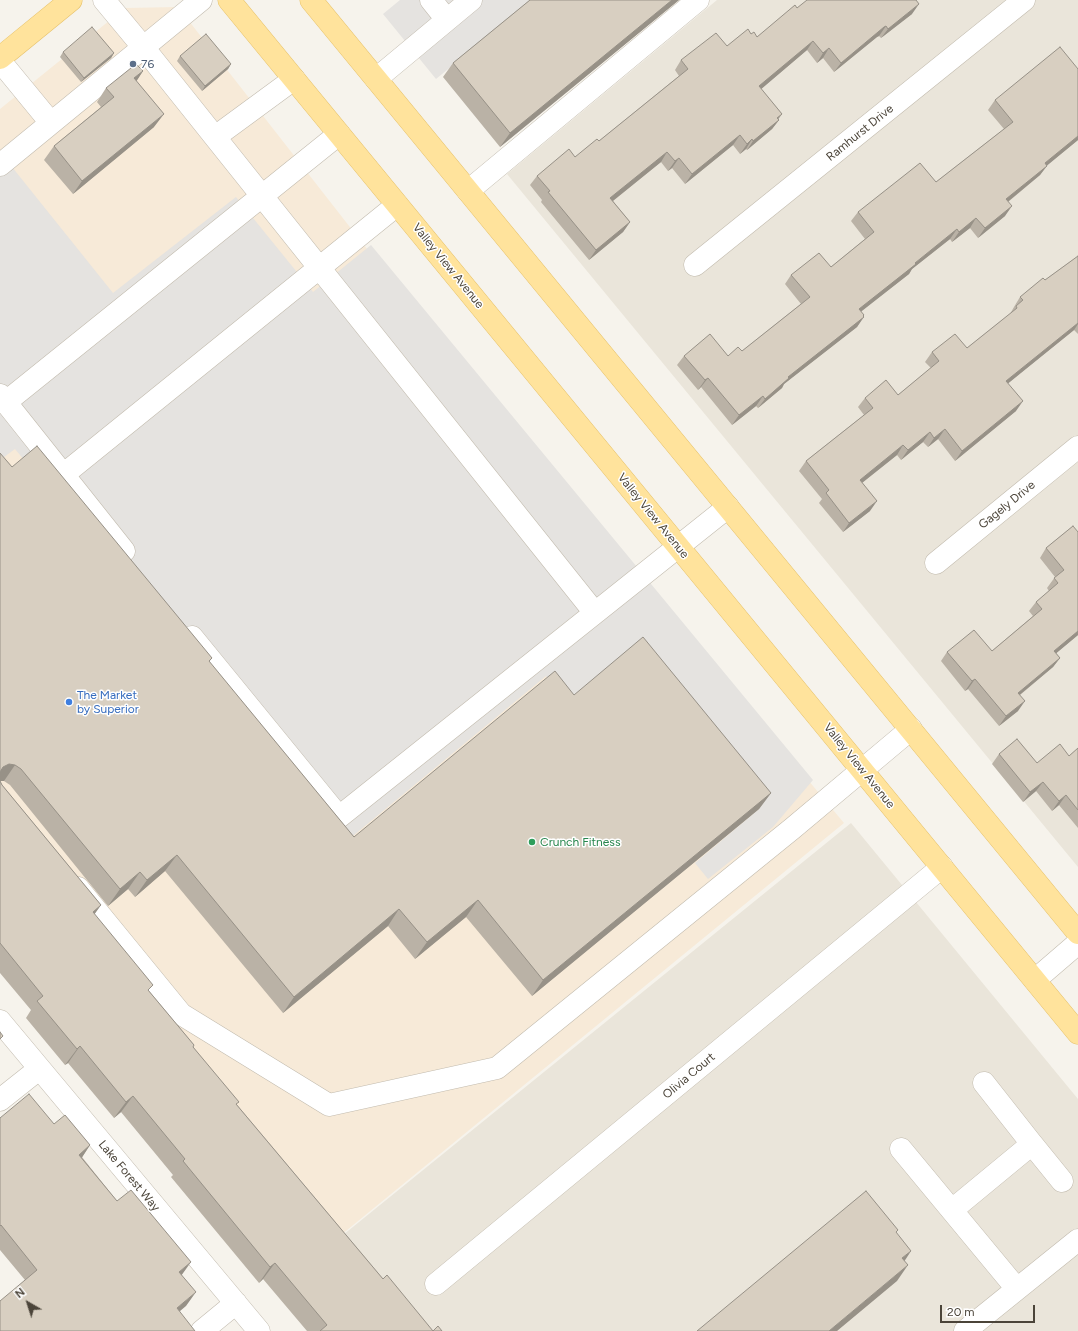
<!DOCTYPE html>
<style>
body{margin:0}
#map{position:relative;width:1078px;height:1331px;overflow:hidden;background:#f6f3ec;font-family:Figtree,sans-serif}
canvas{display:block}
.north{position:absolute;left:8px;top:1283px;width:40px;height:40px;-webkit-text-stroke:3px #fff;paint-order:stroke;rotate:321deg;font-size:11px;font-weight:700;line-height:16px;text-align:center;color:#4b4439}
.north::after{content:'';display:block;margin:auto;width:14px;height:18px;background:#4b4439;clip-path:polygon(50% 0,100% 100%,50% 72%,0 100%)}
.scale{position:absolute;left:940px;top:1305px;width:95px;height:18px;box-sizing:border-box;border:2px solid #4b4439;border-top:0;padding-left:5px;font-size:12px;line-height:14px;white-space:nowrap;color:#4b4439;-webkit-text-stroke:3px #fff;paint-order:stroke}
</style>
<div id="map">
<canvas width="1078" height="1331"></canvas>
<div class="north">N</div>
<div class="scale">20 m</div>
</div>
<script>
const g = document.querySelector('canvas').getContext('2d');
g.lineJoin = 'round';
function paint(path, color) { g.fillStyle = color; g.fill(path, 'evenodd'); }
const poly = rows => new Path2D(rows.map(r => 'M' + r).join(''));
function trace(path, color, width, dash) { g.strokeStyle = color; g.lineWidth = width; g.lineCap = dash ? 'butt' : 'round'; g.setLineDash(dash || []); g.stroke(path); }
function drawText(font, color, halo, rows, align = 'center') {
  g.font = font + ' Figtree,sans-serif'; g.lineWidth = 3; g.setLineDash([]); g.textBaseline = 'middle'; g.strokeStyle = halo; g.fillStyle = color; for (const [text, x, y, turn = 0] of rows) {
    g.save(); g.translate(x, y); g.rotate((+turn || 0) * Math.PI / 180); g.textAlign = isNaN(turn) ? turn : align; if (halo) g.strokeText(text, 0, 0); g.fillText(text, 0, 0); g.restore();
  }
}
const residential = poly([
 [717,0,1078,0,1078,867,507,174],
 [851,823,1078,1099,1078,1331,422,1331,343,1235]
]);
const commercial = poly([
 [178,7,410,304,844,823,341,1235,0,820,0,109,125,8]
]);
const parking = poly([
 [400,0,532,0,436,79,383,14],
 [0,152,113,293,236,197,313,292,371,245,813,780,773,827,708,879,695,863,759,809,570,705,546,676,342,845,15,449,0,460]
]);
const minor = poly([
 [104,0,143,47,595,613],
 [431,0,447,20],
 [0,61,51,123],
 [376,79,471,0],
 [215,137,294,79],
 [0,165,201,0],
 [468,191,698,0],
 [695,265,1024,0],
 [0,395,124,551],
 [6,402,339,134],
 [63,475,397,205],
 [936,563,1078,447],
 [192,637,339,817,728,507],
 [78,888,181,1014,329,1105,497,1068,793,828,911,729],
 [1035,980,1078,943],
 [0,1021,259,1331],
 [0,1100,39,1069],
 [1032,1144,1062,1181],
 [901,1149,1017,1289],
 [952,1210,1032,1144,984,1083],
 [436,1284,942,867],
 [202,1331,236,1303],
 [965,1331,1078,1240]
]);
const major = poly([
 [229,0,1078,1033],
 [311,0,1078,933],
 [0,58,71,0]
]);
const wall = poly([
 [530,0,679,0,500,147,443,77,453,63],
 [797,8,912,14,881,38,879,36,877,37,834,72,823,58,817,63,807,50,761,89,782,114,778,119,779,120,772,129,747,150,746,149,740,154,733,145,685,184,672,168,668,171,661,162,613,201,630,222,623,232,589,260,541,202,542,200,530,185,537,176,575,157,599,141,679,76,675,70,681,60,727,46,751,34,757,37],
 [63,52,114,53,111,58,81,82,60,57],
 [180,56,231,64,228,69,202,91,177,61],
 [1078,69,1078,140,1047,165,1040,175,1008,202,1005,216,978,238,970,228,952,242,950,239,912,269,909,274,861,311,863,317,857,327,784,384,782,388,758,408,756,406,732,425,701,387,698,390,677,365,684,356,728,356,742,351,801,304,785,284,791,275,831,267,865,239,851,221,858,212,936,182,1004,129,988,110,995,100],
 [143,71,136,81,154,127,73,194,44,160,54,146,101,107,97,102,106,88],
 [1078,256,1078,334,1074,330,1008,383,1016,411,955,461,938,439,928,447,923,442,901,460,897,455,862,483,870,511,843,532,819,503,822,499,799,471,806,461,864,415,858,407,865,398,898,395,931,368,925,362,932,352,967,348,1010,314,1014,307,1020,297,1045,280],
 [0,453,12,467,212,658,209,662,354,837,574,695,771,793,759,809,532,996,466,917,415,959,388,926,283,1013,165,871,135,897,128,889,108,906,10,785,4,781,0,781,2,785,101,905,94,914,149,991,194,1045,193,1047,237,1105,383,1279,433,1331,442,1331,307,1331,263,1279,259,1283,171,1177,173,1175,121,1112,114,1118,68,1063,65,1065,26,1018,31,1010,0,973],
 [1073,526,1078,635,1056,653,1060,658,1053,667,1020,695,1018,711,999,726,968,689,965,691,941,661,947,652,992,651,1033,616,1029,611,1036,602,1049,591,1047,588,1055,577,1040,558,1046,548],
 [1078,748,1078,828,1059,805,1052,811,1036,791,1023,802,992,764,999,754,1037,763,1069,756],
 [0,1118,90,1145,82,1157,117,1201,182,1275,186,1306,25,1280,0,1250]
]);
const shadedWall = poly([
 [672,0,679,0,500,147,510,133],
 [919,4,912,14,881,38,888,29],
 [886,26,879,36,877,37,834,72,841,63,884,27],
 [813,41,807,50,753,96,759,86],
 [829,48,823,58,817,63,823,53],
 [114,53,111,58,81,82,84,78],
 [231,64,228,69,202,91,205,86],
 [143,71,134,85,134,78],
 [164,114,154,127,73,194,82,181],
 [782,114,776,122,779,120,772,129,747,150,753,141],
 [740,135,733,145,685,184,692,174],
 [1078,136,1078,140,1038,173,1045,163],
 [752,139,746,149,740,154,747,144],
 [667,152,661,162,604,208,610,198],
 [679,158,672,168,668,171,675,161],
 [1047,166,1040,175,999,209,1006,199],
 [1012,206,1005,216,978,238,985,228],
 [976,218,970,228,952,242,959,232],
 [630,222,623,232,589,260,596,250],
 [957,229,950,239,912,269,909,274,853,318,859,309],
 [864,315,862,319,864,317,857,327,784,384,782,388,758,408,765,399,788,377],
 [1078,323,1078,324,1074,330,1000,390,1006,381],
 [708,378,701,387,698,390,705,380],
 [763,396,756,406,732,425,739,415],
 [1023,401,1016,411,955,461,962,451],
 [945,429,938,439,928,447,934,438],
 [930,432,923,442,901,460,908,450],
 [903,445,897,455,853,490,860,480],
 [877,501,870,511,843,532,849,523],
 [1078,631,1078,635,1047,661,1054,651],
 [1060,658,1053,667,1011,702,1018,693],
 [975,679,968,689,965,691,972,681],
 [1025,701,1018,711,999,726,1006,716],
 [9,764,15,765,4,781,0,781,0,772,3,767],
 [1043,782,1036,791,1023,802,1030,792],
 [771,793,759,809,532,996,543,980],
 [1066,795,1059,805,1052,811,1059,801],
 [177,855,165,871,135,897,147,880],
 [140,872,128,889,108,906,120,889],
 [478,900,466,917,415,959,427,942],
 [101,905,89,922,93,912],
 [399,909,388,926,283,1013,294,997],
 [80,1046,68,1063,65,1065,77,1049],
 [133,1096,121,1112,114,1118,126,1102],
 [90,1145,81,1159,79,1155],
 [911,1251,900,1268,902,1258],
 [191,1262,181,1276,179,1272],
 [275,1263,263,1279,259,1283,270,1267],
 [908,1265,897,1281,837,1331,829,1331],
 [196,1292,186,1306,167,1322,177,1308]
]);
const building = poly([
 [530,0,672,0,510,133,453,63,530,0],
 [807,0,916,0,919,4,888,29,886,26,884,27,841,63,829,48,823,53,813,41,759,86,782,114,777,118,779,120,753,141,752,139,747,144,740,135,692,174,679,158,675,161,667,152,610,198,630,222,596,250,548,192,550,191,537,176,569,149,575,157,597,139,599,141,688,69,681,60,716,33,727,46,748,29,751,34,754,32,757,37,795,5,797,8,807,0],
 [92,27,114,53,84,78,63,52,92,27],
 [206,34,231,64,205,86,180,56,206,34],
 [1060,47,1078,69,1078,136,1045,163,1047,166,1006,199,1012,206,985,228,976,218,959,232,957,229,915,263,916,264,859,309,864,315,863,316,864,317,788,377,789,378,765,399,763,396,739,415,708,378,705,380,684,356,710,334,728,356,738,347,742,351,810,297,791,275,819,253,831,267,874,232,858,212,920,163,936,182,1013,122,995,100,1060,47],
 [136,64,143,71,134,78,164,114,82,181,54,146,114,97,106,88,136,64],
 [1078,256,1078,323,1006,381,1023,401,962,451,945,429,934,438,930,432,908,450,903,445,860,480,877,501,849,523,826,493,829,490,806,461,873,408,865,398,886,380,898,395,939,361,932,352,955,334,967,348,1017,308,1016,306,1023,300,1020,297,1043,278,1045,280,1078,256],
 [37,446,212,658,209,661,354,837,555,671,574,695,643,637,771,793,543,980,478,900,427,942,399,909,294,997,177,855,147,880,140,872,120,889,21,769,15,765,9,764,3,767,0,772,0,453,12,467,37,446],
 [1073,526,1078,532,1078,631,1054,651,1060,658,1018,693,1025,701,1006,716,975,679,972,681,947,652,974,630,992,651,1042,609,1036,602,1058,583,1054,578,1064,570,1046,548,1073,526],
 [1017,739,1037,763,1060,744,1069,756,1078,748,1078,810,1066,795,1059,801,1043,782,1030,792,999,754,1017,739],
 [0,781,2,785,101,905,93,912,153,985,148,990,194,1045,193,1047,239,1102,236,1104,383,1279,387,1275,433,1331,438,1326,442,1331,320,1331,327,1325,275,1263,270,1267,183,1161,185,1159,133,1096,126,1102,80,1046,77,1049,37,1001,43,996,0,943,0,781],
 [0,1032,3,1036,0,1039,0,1032],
 [29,1094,54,1124,65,1115,90,1145,79,1155,117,1201,131,1190,191,1262,179,1272,196,1292,177,1308,195,1331,0,1331,0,1301,37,1270,1,1225,0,1226,0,1118,29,1094],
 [866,1191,898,1230,896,1232,911,1251,902,1258,908,1265,829,1331,697,1331,866,1191]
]);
const markers = [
 [133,64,4,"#5c6f8a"],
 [69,702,4,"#3f7fe0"],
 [532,842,4,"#2e9e5b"]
];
const serviceNames = [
 ["76",141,64]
];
const streetNames = [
 ["Ramhurst Drive",860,133,-39],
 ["Valley View Avenue",448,266,51],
 ["Gagely Drive",1007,505,-39],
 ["Valley View Avenue",653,516,51],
 ["Valley View Avenue",859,766,51],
 ["Olivia Court",689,1076,-40],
 ["Lake Forest Way",129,1176,50]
];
const shopNames = [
 ["The Market",77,695],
 ["by Superior",77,709]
];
const leisureNames = [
 ["Crunch Fitness",540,842]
];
paint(residential, '#eae5da');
paint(commercial, '#f7ead8');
paint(parking, '#e5e3e0');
trace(minor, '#c2bbae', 23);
trace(major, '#e6c16a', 23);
trace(minor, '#fff', 22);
trace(major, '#ffe39c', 22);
paint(wall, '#bab2a6');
paint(shadedWall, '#979187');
paint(building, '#d8cfc1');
trace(building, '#979187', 1);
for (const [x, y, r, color] of markers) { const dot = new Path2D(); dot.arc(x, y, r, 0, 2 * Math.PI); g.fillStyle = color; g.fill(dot); trace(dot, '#fff', 1.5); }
drawText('12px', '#4e5e75', '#fff', serviceNames, 'left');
drawText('12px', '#4b4439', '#fff', streetNames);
drawText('12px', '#366cbe', '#fff', shopNames, 'left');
drawText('12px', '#27864d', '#fff', leisureNames, 'left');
</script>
